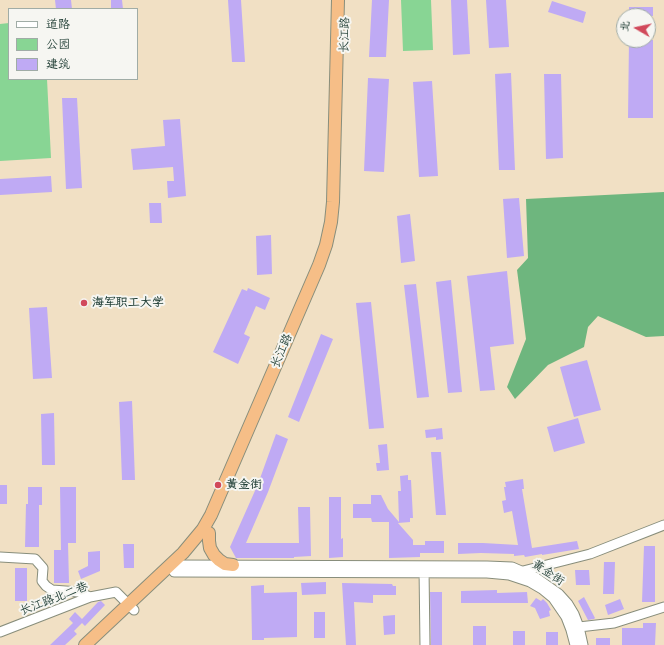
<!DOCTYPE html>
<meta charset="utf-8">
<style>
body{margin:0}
#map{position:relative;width:664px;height:645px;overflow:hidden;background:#f1e0c4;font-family:"Shantell Sans","LXGW WenKai TC",sans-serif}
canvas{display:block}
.legend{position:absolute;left:8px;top:8px;width:130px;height:72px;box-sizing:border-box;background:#f6f6f2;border:1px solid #a0aca6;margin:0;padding:5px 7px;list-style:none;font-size:12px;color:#1f3d34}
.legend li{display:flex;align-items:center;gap:8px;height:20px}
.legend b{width:20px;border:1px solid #a0aca6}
.north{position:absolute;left:616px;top:8px;width:40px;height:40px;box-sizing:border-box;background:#f6f6f2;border:1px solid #a0aca6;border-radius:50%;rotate:279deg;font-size:11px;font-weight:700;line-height:16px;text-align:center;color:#1f3d34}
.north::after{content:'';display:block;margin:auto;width:14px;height:18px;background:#d1495b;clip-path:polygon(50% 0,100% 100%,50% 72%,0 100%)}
</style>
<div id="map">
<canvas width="664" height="645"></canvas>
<ul class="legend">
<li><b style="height:5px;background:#fff"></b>道路</li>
<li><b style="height:11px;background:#88d594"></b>公园</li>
<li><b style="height:11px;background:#bfaaf4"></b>建筑</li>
</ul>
<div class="north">北</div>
</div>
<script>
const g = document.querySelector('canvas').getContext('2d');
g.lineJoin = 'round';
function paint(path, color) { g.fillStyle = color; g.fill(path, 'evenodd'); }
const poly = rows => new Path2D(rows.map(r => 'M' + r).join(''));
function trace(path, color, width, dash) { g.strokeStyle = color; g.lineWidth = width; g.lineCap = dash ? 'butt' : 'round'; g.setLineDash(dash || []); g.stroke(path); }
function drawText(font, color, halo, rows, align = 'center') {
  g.font = font + ' "Shantell Sans","LXGW WenKai TC",sans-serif'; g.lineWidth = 4; g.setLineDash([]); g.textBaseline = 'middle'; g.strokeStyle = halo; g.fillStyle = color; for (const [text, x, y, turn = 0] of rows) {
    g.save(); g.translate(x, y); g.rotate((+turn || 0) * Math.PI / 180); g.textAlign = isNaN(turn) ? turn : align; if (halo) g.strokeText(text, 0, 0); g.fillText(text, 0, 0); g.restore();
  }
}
const green = poly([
 [401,0,431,0,433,50,403,51],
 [9,23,9,79,47,79,51,158,0,161,0,24]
]);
const forest = poly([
 [664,192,664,336,646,337,598,316,588,327,584,347,548,365,515,399,507,387,526,339,517,270,528,258,526,199]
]);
const building = poly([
 [55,0,71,0,72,9,56,9],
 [111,0,122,0,123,9,111,9],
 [228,0,241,0,245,62,232,62],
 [372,0,389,0,386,57,369,57],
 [451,0,467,0,470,54,453,55],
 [486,0,506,0,509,47,489,48],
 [552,1,586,12,583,23,548,12],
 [629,7,653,7,653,16,629,16],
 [629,40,653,40,653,118,628,118],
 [511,73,515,170,499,170,495,74],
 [544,74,561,74,563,158,546,159],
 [368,78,389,79,384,172,364,171],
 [432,81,438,176,419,177,413,82],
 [62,98,77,98,82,188,66,189],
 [180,119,186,196,168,198,167,181,174,181,173,167,133,170,131,149,165,146,163,120],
 [51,176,52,192,0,195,0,179],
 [519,198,524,256,507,258,503,199],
 [149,203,161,203,162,223,150,223],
 [410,214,415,261,401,263,397,216],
 [271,235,272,274,257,275,256,236],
 [507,271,514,344,490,347,495,390,480,391,467,276],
 [451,280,462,392,448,393,436,282],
 [416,284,429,397,417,398,404,285],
 [248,288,270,298,265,310,256,306,244,334,250,337,238,364,213,352,242,289,247,291],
 [371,302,384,428,369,429,356,303],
 [47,307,52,378,33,379,29,308],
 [321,334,333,339,299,422,288,417],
 [587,360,601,410,574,417,560,367],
 [132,401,135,480,122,480,119,402],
 [54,413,55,465,42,465,41,414],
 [578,418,585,443,554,452,547,427],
 [442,428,443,439,436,440,436,437,426,438,425,430],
 [276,434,288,439,268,492,246,543,299,543,298,507,310,507,311,556,294,557,294,558,236,558,230,547,258,484],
 [387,444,389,470,377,471,376,463,380,463,378,445],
 [431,452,441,452,446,515,436,515],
 [408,475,408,480,411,480,413,518,410,518,410,522,398,523,413,540,413,545,425,545,425,541,444,541,444,553,420,553,420,557,389,558,389,522,372,522,371,518,353,518,353,504,371,504,371,495,381,495,388,509,399,522,398,491,401,491,400,476],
 [523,479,524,489,522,489,532,548,577,541,579,549,542,555,542,554,525,557,524,555,514,556,514,554,481,553,458,554,458,543,483,543,518,545,512,511,504,513,502,501,506,500,504,487,506,487,505,482],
 [0,485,7,485,7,504,0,504],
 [28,487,42,487,42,505,39,505,39,547,25,547,26,504,28,504],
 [60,487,76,487,76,543,68,543,69,583,54,583,54,550,61,550],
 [329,497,341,497,341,539,343,538,343,557,329,558],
 [123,544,134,544,134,568,124,568],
 [644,546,655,546,655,602,642,602],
 [100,551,100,571,81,579,78,571,88,566,88,552],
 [604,562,615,562,614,594,603,594],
 [15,568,27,568,27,601,15,601],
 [575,570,589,570,590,585,576,585],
 [326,582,326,594,302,595,301,583],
 [342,583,392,584,393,586,396,586,396,595,373,595,373,603,354,602,356,645,346,645],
 [264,585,264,593,297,592,297,637,264,638,264,640,252,640,251,586],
 [497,590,497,593,527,592,528,603,461,603,461,591],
 [430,592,442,592,442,645,431,645],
 [584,597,595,618,594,619,588,620,578,601],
 [536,598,541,601,543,599,547,603,551,610,549,611,550,616,540,619,535,608,530,606],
 [620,599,624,609,608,615,605,605],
 [101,601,105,605,85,626,82,623,74,631,77,634,65,645,50,645,73,623,69,619,75,612,82,619,98,602],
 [314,612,325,612,325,638,314,638],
 [395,615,395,634,384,635,383,616],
 [643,623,656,623,655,645,622,645,622,628,643,628],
 [473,626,486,626,486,645,473,645],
 [513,631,525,631,525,645,513,645],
 [546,632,558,632,558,645,546,645],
 [596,638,610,638,610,645,596,645]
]);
const minor = poly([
 [0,557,35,559,43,568,42,581,46,586,52,590,79,592,90,597],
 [170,565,487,566,512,567,535,577,559,594,568,604,574,614,579,627,583,645],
 [170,565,174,572,487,573,509,575,530,582,542,589,553,598,566,617,571,630,575,645],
 [424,568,425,645],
 [522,573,523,571,590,554,664,525],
 [573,626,579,627,614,623,664,607],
 [0,632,90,597,116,592,134,610]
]);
const highway = poly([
 [209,533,209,541,210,548,214,555,219,560,225,564,233,565],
 [85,645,183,553,203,529,211,515,319,265,326,245,331,222,333,202,338,0]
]);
const markers = [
 [84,303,4,"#d1495b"],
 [218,485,4,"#d1495b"]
];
const streetNames = [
 ["长江路",345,35,-88],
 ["长江路",282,351,-67],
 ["黄金街",548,573,33],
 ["长江路北二巷",54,599,-21]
];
const poiNames = [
 ["海军职工大学",92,303],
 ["黄金街",226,485]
];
paint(green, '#88d594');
paint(forest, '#6eb67e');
paint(building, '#bfaaf4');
trace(minor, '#888e7c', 11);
trace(highway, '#888e7c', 14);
trace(minor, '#fff', 9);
trace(highway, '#f6be87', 12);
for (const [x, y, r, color] of markers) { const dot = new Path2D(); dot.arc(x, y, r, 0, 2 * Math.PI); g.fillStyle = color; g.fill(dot); trace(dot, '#f6f6f2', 1.5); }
drawText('12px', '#1f3d34', '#f6f6f2', streetNames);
drawText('bold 12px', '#1f3d34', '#f6f6f2', poiNames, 'left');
</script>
